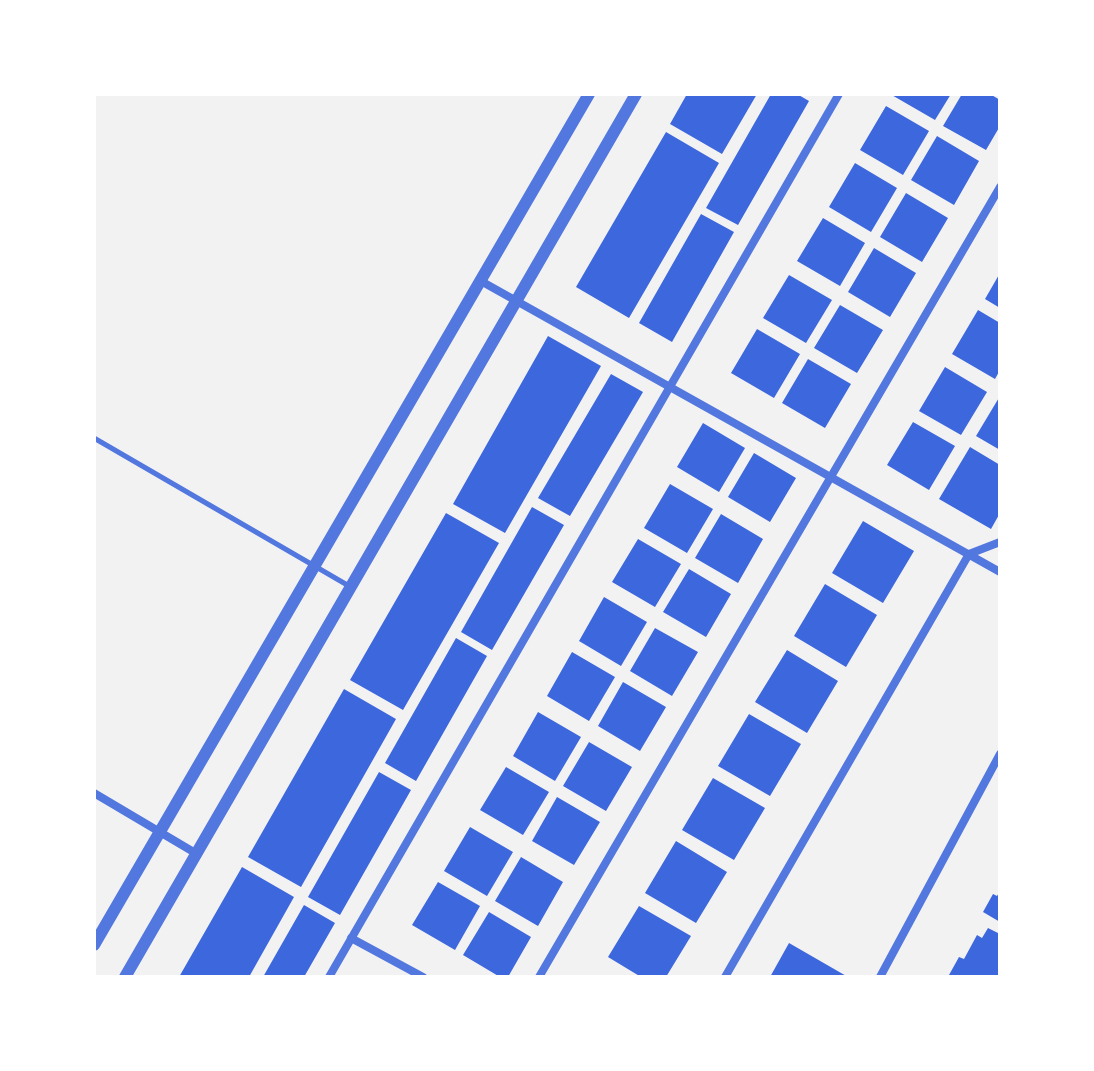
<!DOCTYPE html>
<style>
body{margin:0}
#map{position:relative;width:1094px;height:1071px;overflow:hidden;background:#f2f2f2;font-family:Signika,sans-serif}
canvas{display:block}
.frame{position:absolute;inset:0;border:96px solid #fff;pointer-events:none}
</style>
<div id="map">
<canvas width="1094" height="1071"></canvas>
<div class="frame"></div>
</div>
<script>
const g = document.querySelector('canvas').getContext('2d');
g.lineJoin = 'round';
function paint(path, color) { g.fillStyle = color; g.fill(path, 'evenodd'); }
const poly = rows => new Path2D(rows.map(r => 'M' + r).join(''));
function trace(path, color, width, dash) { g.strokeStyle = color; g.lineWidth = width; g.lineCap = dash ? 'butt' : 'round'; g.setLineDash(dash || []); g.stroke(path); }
const building = poly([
 [687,94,757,94,722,154,670,124],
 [771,94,797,94,809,101,738,225,706,208],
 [890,94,951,94,935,120],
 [962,94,990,94,1000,100,1000,126,986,150,943,126],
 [886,106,929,131,903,175,860,150],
 [666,132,719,163,629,318,576,287],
 [937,136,979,161,954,205,911,180],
 [855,163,897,188,871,232,829,207],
 [906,193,948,218,922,262,880,237],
 [701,214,734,232,672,342,639,323],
 [823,218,865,243,840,286,797,261],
 [874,248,916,273,890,317,848,292],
 [1000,273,1000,308,985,299],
 [789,275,832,300,806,343,763,318],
 [840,305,883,330,857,373,814,348],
 [978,310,1000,323,1000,370,995,379,952,354],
 [757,329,800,354,774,398,731,373],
 [548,336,601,366,505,533,453,504],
 [808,359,851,384,825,428,782,403],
 [945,367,987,392,961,435,919,411],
 [611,374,643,392,570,516,538,498],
 [1000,396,1000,450,976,436],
 [913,422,955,446,929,490,887,465],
 [703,423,745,448,719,492,677,467],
 [970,447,1000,465,1000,513,991,529,939,499],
 [754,453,796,478,770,522,728,497],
 [670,484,713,509,687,553,644,528],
 [532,507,564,525,492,650,461,632],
 [446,513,499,543,403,710,350,680],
 [721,514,763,539,738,583,695,558],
 [863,521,914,551,883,603,832,573],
 [638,539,681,564,655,607,612,582],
 [689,569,731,594,706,637,663,612],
 [825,584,877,615,846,667,794,636],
 [604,597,647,622,621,666,579,641],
 [655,628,698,652,672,696,630,671],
 [456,638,487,656,416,781,385,763],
 [787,650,838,681,807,733,755,702],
 [572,652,615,677,589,721,547,696],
 [623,682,666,707,640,751,598,726],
 [344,689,396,719,301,887,248,857],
 [538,712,581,737,555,781,513,756],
 [749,714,801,744,770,796,718,766],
 [589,742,632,767,606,811,563,786],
 [506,767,549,792,523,835,480,810],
 [379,772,411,790,340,915,308,897],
 [713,778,765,808,734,860,682,830],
 [557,797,600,822,574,865,532,841],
 [470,827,513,852,487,896,444,871],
 [676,841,727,872,696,923,645,893],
 [521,857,563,882,538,926,495,901],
 [242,867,294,897,249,977,179,977],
 [438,882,480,906,455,950,412,925],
 [1000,891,1000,922,983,912,993,894,997,896],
 [304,905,335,923,304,977,263,977],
 [639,906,691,936,666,977,641,977,608,957],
 [489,912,531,937,508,977,500,977,463,955],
 [988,928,1000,934,1000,977,949,975,959,957,964,959,977,935,982,938],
 [789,943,848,977,770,977]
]);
const service = poly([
 [94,438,349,586]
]);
const minor = poly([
 [479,280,1000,572],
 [94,793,197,854],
 [351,938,423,977],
 [329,977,839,94],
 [539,977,1000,187],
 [725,977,969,554,1000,542],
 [880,977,1000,754]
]);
const tertiary = poly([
 [94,945,589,94],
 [125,977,636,94]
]);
paint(building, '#3d67dc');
trace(service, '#5277de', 5);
trace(minor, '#5277de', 8);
trace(tertiary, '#5277de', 12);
</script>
